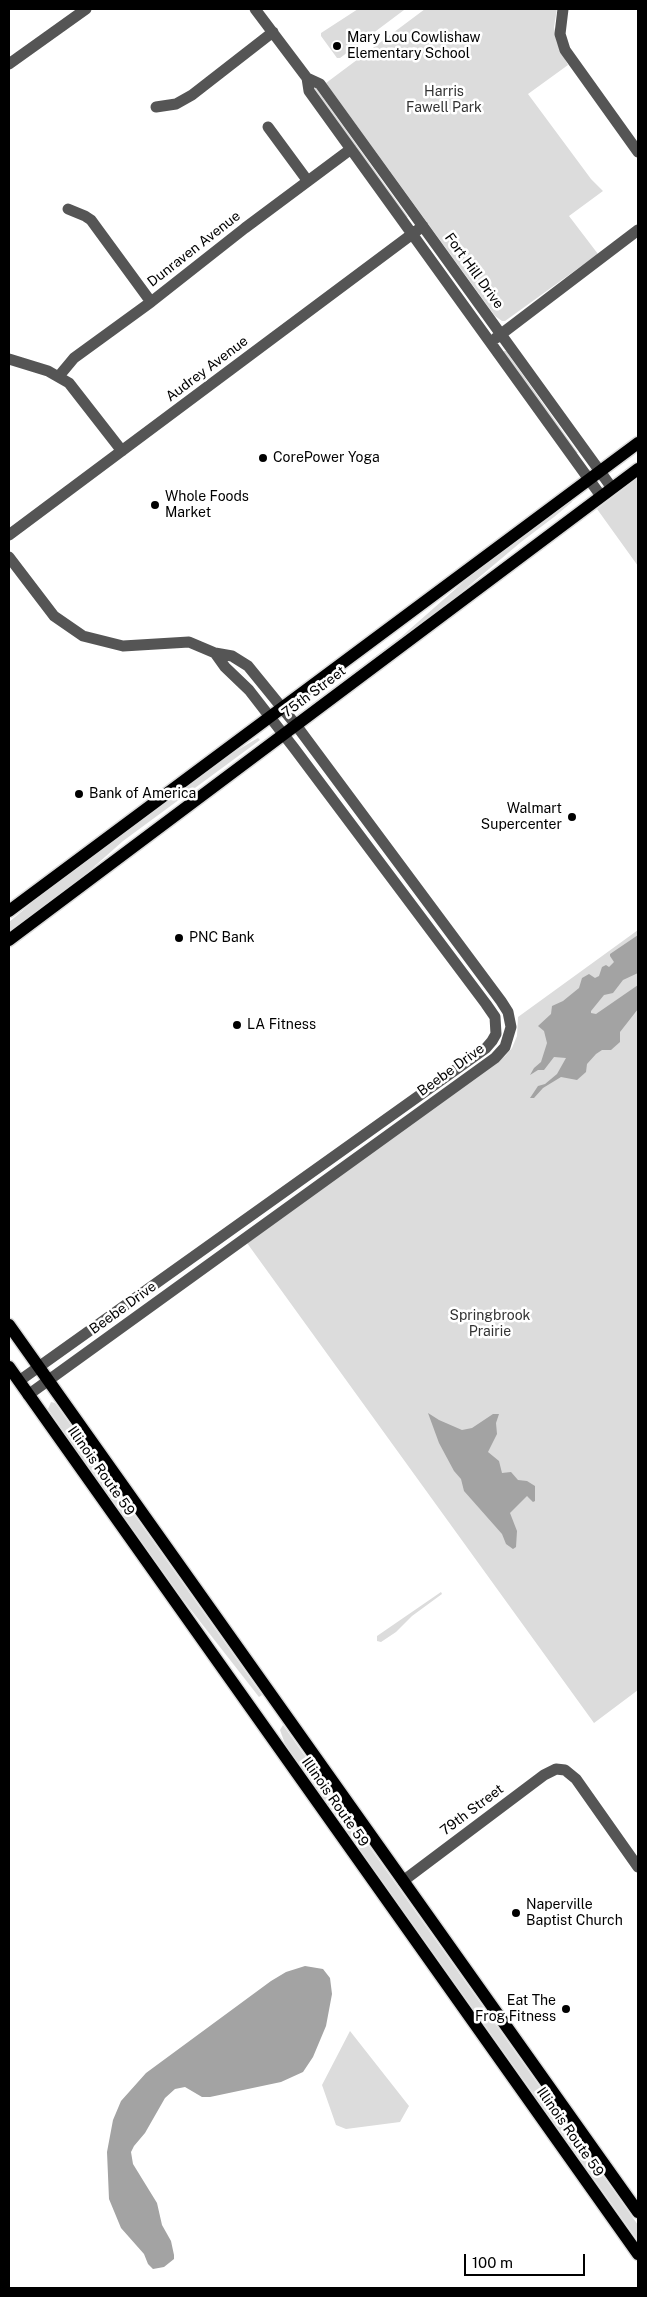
<!DOCTYPE html>
<style>
body{margin:0}
#map{position:relative;width:647px;height:2297px;overflow:hidden;background:#fff;font-family:"Public Sans",sans-serif}
canvas{display:block}
.frame{position:absolute;inset:0;border:10px solid #000;pointer-events:none}
.scale{position:absolute;left:464px;top:2254px;width:121px;height:22px;box-sizing:border-box;border:2px solid #000;border-top:0;padding-left:6px;font-size:15px;line-height:18px;white-space:nowrap;color:#000;-webkit-text-stroke:4px #fff;paint-order:stroke}
</style>
<div id="map">
<canvas width="647" height="2297"></canvas>
<div class="frame"></div>
<div class="scale">100 m</div>
</div>
<script>
const g = document.querySelector('canvas').getContext('2d');
g.lineJoin = 'round';
function paint(path, color) { g.fillStyle = color; g.fill(path, 'evenodd'); }
const poly = rows => new Path2D(rows.map(r => 'M' + r).join(''));
function trace(path, color, width, dash) { g.strokeStyle = color; g.lineWidth = width; g.lineCap = dash ? 'butt' : 'round'; g.setLineDash(dash || []); g.stroke(path); }
function drawText(font, color, halo, rows, align = 'center') {
  g.font = font + ' "Public Sans",sans-serif'; g.lineWidth = 5; g.setLineDash([]); g.textBaseline = 'middle'; g.strokeStyle = halo; g.fillStyle = color; for (const [text, x, y, turn = 0] of rows) {
    g.save(); g.translate(x, y); g.rotate((+turn || 0) * Math.PI / 180); g.textAlign = isNaN(turn) ? turn : align; if (halo) g.strokeText(text, 0, 0); g.fillText(text, 0, 0); g.restore();
  }
}
const green = poly([
 [358,9,404,10,340,58,337,58,321,36,321,33],
 [425,9,557,9,554,27,557,43,568,65,528,94,591,179,603,191,569,216,598,254,505,321,502,321,495,316,326,83],
 [309,81,311,81,408,217,406,218],
 [504,351,506,351,578,453,576,453,503,353],
 [638,478,638,566,597,509],
 [570,500,572,502,554,517,521,542,432,617,305,712,304,710,401,637,485,563],
 [258,738,260,740,123,841,70,888,9,933,9,922,59,880,219,761],
 [638,930,638,1690,594,1723,247,1243,505,1056,512,1048,517,1036,518,1017],
 [51,1402,55,1403,262,1695,259,1697,184,1601,82,1458,48,1409],
 [441,1592,442,1594,412,1616,396,1632,381,1642,377,1641,377,1636],
 [283,1725,638,2225,638,2241,285,1744,280,1730],
 [350,2031,409,2106,400,2122,346,2129,336,2125,322,2085]
]);
const water = poly([
 [638,935,638,973,623,980,613,993,604,995,591,1011,591,1013,596,1014,638,985,638,1009,620,1032,620,1042,611,1050,602,1050,596,1054,587,1064,586,1072,577,1080,561,1077,543,1088,534,1098,530,1098,538,1086,545,1084,557,1074,566,1058,554,1057,544,1070,538,1070,530,1075,534,1068,541,1062,547,1043,544,1031,538,1026,551,1014,552,1006,563,1001,579,988,582,978,589,974,595,978,599,976,602,967,606,965,609,967,614,962,610,956,610,954],
 [428,1413,439,1420,462,1430,472,1428,493,1414,499,1414,496,1423,497,1434,488,1452,499,1461,502,1473,511,1472,518,1480,527,1481,535,1486,535,1501,533,1502,527,1496,510,1513,517,1531,516,1547,513,1549,506,1544,502,1534,464,1491,461,1479,454,1471,439,1443],
 [305,1966,323,1969,330,1978,332,1994,326,2026,313,2057,303,2072,281,2082,210,2097,202,2097,185,2087,175,2089,165,2098,145,2133,134,2146,131,2152,133,2164,157,2203,162,2225,171,2241,174,2255,174,2259,164,2267,153,2269,148,2264,144,2254,121,2228,109,2199,107,2152,113,2120,121,2101,146,2073,271,1981,286,1972]
]);
const minor = poly([
 [255,9,307,78,320,84,612,488],
 [563,9,560,34,565,50,638,152],
 [9,64,86,9],
 [307,78,309,91,601,496],
 [156,107,176,104,192,95,273,32],
 [268,127,307,180],
 [68,209,85,216,91,220,151,302],
 [496,338,638,230],
 [9,359,48,371,69,383,122,451],
 [59,376,74,358,151,302,245,228,351,149],
 [9,535,423,226],
 [9,557,54,616,83,636,123,646,189,642,215,653,232,656,248,666,296,725,501,1001,508,1012,511,1027,505,1047,495,1058,28,1395],
 [19,1381,486,1048,492,1041,496,1034,495,1017,486,1004,294,748,249,690,225,667,215,653],
 [403,1881,544,1775,556,1769,565,1770,576,1779,638,1867]
]);
const major = poly([
 [9,911,638,443],
 [9,940,638,469],
 [9,1325,638,2212],
 [9,1367,638,2254]
]);
const markers = [
 [337,46,5,"#000"],
 [263,458,5,"#000"],
 [155,505,5,"#000"],
 [79,794,5,"#000"],
 [572,817,5,"#000"],
 [179,938,5,"#000"],
 [237,1025,5,"#000"],
 [516,1913,5,"#000"],
 [566,2009,5,"#000"]
];
const poiNames = [
 ["Mary Lou Cowlishaw",347,38],
 ["Elementary School",347,54],
 ["CorePower Yoga",273,458],
 ["Whole Foods",165,497],
 ["Market",165,513],
 ["Bank of America",89,794],
 ["Walmart",562,809,"right"],
 ["Supercenter",562,825,"right"],
 ["PNC Bank",189,938],
 ["LA Fitness",247,1025],
 ["Naperville",526,1905],
 ["Baptist Church",526,1921],
 ["Eat The",556,2001,"right"],
 ["Frog Fitness",556,2017,"right"]
];
const parkNames = [
 ["Harris",444,92],
 ["Fawell Park",444,108],
 ["Springbrook",490,1316],
 ["Prairie",490,1332]
];
const streetNames = [
 ["Dunraven Avenue",194,249,-38],
 ["Fort Hill Drive",474,271,54],
 ["Audrey Avenue",207,369,-37],
 ["75th Street",314,692,-37],
 ["Beebe Drive",451,1070,-36],
 ["Beebe Drive",123,1308,-36],
 ["Illinois Route 59",101,1471,55],
 ["Illinois Route 59",335,1802,55],
 ["79th Street",472,1810,-37],
 ["Illinois Route 59",570,2132,55]
];
paint(green, '#dcdcdc');
paint(water, '#a3a3a3');
trace(major, '#dbdbdb', 15);
trace(minor, '#555', 11);
trace(major, '#000', 12);
for (const [x, y, r, color] of markers) { const dot = new Path2D(); dot.arc(x, y, r, 0, 2 * Math.PI); g.fillStyle = color; g.fill(dot); trace(dot, '#fff', 2); }
drawText('14px', '#000', '#fff', poiNames, 'left');
drawText('14px', '#333', '#fff', parkNames);
drawText('14px', '#000', '#fff', streetNames);
</script>
